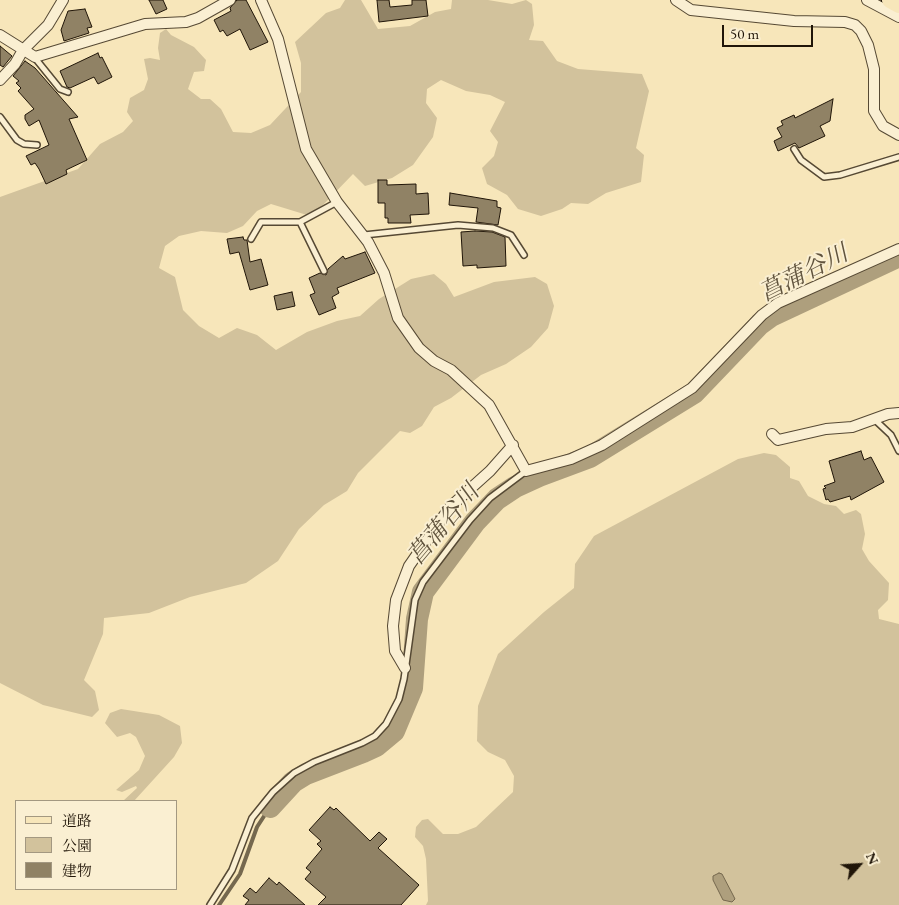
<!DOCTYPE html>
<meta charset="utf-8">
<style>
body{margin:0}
#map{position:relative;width:899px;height:905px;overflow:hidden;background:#f7e6ba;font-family:"EB Garamond","Noto Serif JP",serif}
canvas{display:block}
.legend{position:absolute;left:15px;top:800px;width:162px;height:90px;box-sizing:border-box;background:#faefd2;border:1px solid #a39881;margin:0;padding:6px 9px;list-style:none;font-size:15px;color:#201508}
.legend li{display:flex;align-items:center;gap:10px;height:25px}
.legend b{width:25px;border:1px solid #a39881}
.north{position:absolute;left:834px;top:840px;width:50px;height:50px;-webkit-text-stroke:4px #faefd2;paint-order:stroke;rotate:64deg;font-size:14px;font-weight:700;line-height:20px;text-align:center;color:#201508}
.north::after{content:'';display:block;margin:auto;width:18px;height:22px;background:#201508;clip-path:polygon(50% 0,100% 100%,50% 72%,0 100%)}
.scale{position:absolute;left:722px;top:25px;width:91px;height:22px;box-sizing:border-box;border:2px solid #201508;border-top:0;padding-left:6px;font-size:15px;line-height:18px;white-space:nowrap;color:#201508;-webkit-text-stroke:4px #faefd2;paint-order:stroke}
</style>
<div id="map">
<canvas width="899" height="905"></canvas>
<ul class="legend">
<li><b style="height:6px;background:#f7e6ba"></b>道路</li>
<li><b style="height:14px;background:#d2c29c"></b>公園</li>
<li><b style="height:14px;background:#908265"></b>建物</li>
</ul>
<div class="north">N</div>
<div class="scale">50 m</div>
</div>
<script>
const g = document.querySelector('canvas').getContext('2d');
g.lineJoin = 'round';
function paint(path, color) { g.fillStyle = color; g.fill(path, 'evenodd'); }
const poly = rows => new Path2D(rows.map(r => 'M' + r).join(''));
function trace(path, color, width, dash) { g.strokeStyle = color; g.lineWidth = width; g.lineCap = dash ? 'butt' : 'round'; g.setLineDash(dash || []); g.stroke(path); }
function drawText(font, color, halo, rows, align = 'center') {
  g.font = font + ' "EB Garamond","Noto Serif JP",serif'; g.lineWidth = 4; g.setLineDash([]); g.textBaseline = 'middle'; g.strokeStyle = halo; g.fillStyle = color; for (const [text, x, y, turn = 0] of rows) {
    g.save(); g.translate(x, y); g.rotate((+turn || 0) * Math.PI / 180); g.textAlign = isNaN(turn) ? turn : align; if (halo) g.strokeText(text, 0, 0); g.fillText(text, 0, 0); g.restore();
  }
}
const green = poly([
 [345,0,361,0,378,29,410,26,435,12,451,9,452,0,488,0,512,4,526,0,532,4,534,25,529,40,543,41,557,61,578,69,642,74,649,91,636,148,644,155,641,182,606,193,588,204,571,203,562,209,541,216,518,209,507,195,487,184,482,168,494,156,498,142,490,131,505,102,490,95,466,91,441,80,427,89,426,103,437,118,433,137,413,165,392,178,365,186,353,174,323,205,307,215,271,204,257,211,243,226,227,233,201,231,179,236,165,246,159,268,175,277,183,310,199,326,219,338,237,328,257,335,276,350,307,332,337,321,360,316,379,299,411,279,434,274,446,284,454,297,494,282,535,277,547,284,554,306,548,328,531,347,506,364,481,375,451,398,434,407,422,426,410,433,400,431,358,473,347,491,324,505,299,529,278,561,246,583,190,597,149,613,104,618,103,634,84,680,95,691,99,710,92,717,43,705,0,683,0,197,78,169,100,144,123,132,133,121,127,112,130,98,144,90,148,79,144,59,150,58,160,60,158,48,160,33,166,29,171,35,194,47,206,60,204,71,194,72,188,89,201,99,210,99,221,109,233,132,251,133,270,125,301,92,301,63,295,42,326,13,340,8],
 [764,453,776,455,790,467,790,478,799,481,808,496,824,504,836,506,844,514,856,510,861,514,865,534,862,549,869,561,889,583,888,600,878,610,879,619,899,624,899,905,426,905,428,901,426,859,423,846,415,837,416,827,422,820,428,819,443,834,458,834,476,827,513,792,514,776,505,760,488,752,477,741,478,706,498,654,544,612,574,588,575,564,594,536,738,459],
 [121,709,159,715,180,726,182,743,174,757,134,801,123,801,137,788,136,786,122,792,116,790,139,770,145,756,136,737,130,733,117,737,105,723,110,713]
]);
const water = poly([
 [719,873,722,874,733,895,735,899,732,902,723,900,713,880,713,876,719,873]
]);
const stream = poly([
 [219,905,240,874,257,827,270,807]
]);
const river = poly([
 [270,807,293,782,306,774,363,752,376,746,394,731,412,688,417,619,423,592,475,522,497,499,515,487,539,476,590,457,694,393,760,324,771,316,899,256]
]);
const building = poly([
 [149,0,163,0,167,9,156,14,149,0],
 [237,0,246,0,268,42,250,50,240,29,227,36,223,30,220,32,214,20,231,11,230,8,237,0],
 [377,0,389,0,390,7,412,5,412,0,426,0,428,16,379,22,377,0],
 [85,9,92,27,87,28,89,33,64,41,61,30,68,11,85,9],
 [0,46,12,56,3,67,0,65,0,46],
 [98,53,100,58,102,57,112,77,98,84,94,77,70,88,67,87,60,71,98,53],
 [25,61,35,68,78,117,69,119,87,160,66,170,67,174,46,184,39,169,35,163,31,165,26,156,49,145,39,120,29,126,25,119,25,115,34,109,18,91,21,88,16,83,19,81,13,76,25,61],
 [833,99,830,121,820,126,825,136,799,148,795,143,778,151,774,141,782,137,777,128,783,125,781,121,794,115,795,118,833,99],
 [378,180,387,180,387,185,416,184,416,194,428,193,429,214,410,215,411,223,388,223,388,218,385,218,385,203,378,203,378,180],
 [450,193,497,201,497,207,501,208,498,225,476,222,478,208,449,205,450,193],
 [475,231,492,232,505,237,506,266,477,268,477,265,463,266,461,232,475,231],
 [243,237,244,240,247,240,250,262,261,259,268,285,250,290,239,252,230,254,227,239,243,237],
 [365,252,375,273,337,288,339,293,332,297,336,308,319,315,310,295,315,293,309,278,320,273,326,275,328,269,343,256,345,259,365,252],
 [292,292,295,306,277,310,274,296,292,292],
 [861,451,864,460,871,457,884,482,851,500,850,496,830,502,828,499,826,500,823,489,826,488,824,486,835,482,829,461,861,451],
 [330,807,334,810,336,808,370,841,379,832,387,839,378,848,419,885,401,905,318,905,326,897,305,879,311,872,306,868,322,849,317,844,321,841,309,830,330,807],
 [269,878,277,885,279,882,305,905,245,905,249,900,243,896,250,888,256,893,269,878]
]);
const service = poly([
 [35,58,60,89,68,92],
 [0,117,17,140,24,144,37,145],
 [794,149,801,160,824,177,840,175,899,157],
 [300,222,324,271],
 [364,235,458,225,493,228,511,235,524,255],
 [251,239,261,222,300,222,337,202],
 [874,419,891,435,899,451],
 [210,905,232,870,252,818,273,792,294,773,314,762,362,743,375,736,386,724,399,699,404,679,415,600,423,582,470,520,490,498,526,471]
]);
const minor = poly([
 [261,0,278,39,306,149,337,202,368,242,384,273,398,318,419,348,434,361,451,370,489,405,526,471,571,459,602,445,692,388,762,315,778,303,899,249],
 [676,0,691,10,794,21,845,22,855,25,861,31,868,45,874,69,874,111,883,126,899,135],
 [867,0,899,17],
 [0,35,35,57,145,24,186,22,198,18,230,0],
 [0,80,15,64,23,50,48,25,63,0],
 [772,434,778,440,826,429,852,427,888,414,899,413],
 [405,668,395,651,393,626,396,600,409,566,450,507,490,471,513,445]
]);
const primary = poly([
 [890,0,899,5]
]);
const waterNames = [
 ["菖蒲谷川",804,274,-27],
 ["菖蒲谷川",444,525,-50]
];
paint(green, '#d2c29c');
paint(water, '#ae9f7d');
trace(water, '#75684e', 1);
trace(stream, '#75684e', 4);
trace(river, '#ae9f7d', 22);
paint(building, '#908265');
trace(building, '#201508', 1);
trace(service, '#564934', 8);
trace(minor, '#564934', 12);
trace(primary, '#201508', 19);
trace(service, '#faefd2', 5);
trace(minor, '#faefd2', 10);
trace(primary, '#f7e6ba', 16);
drawText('italic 24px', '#60533d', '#faefd2', waterNames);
</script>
